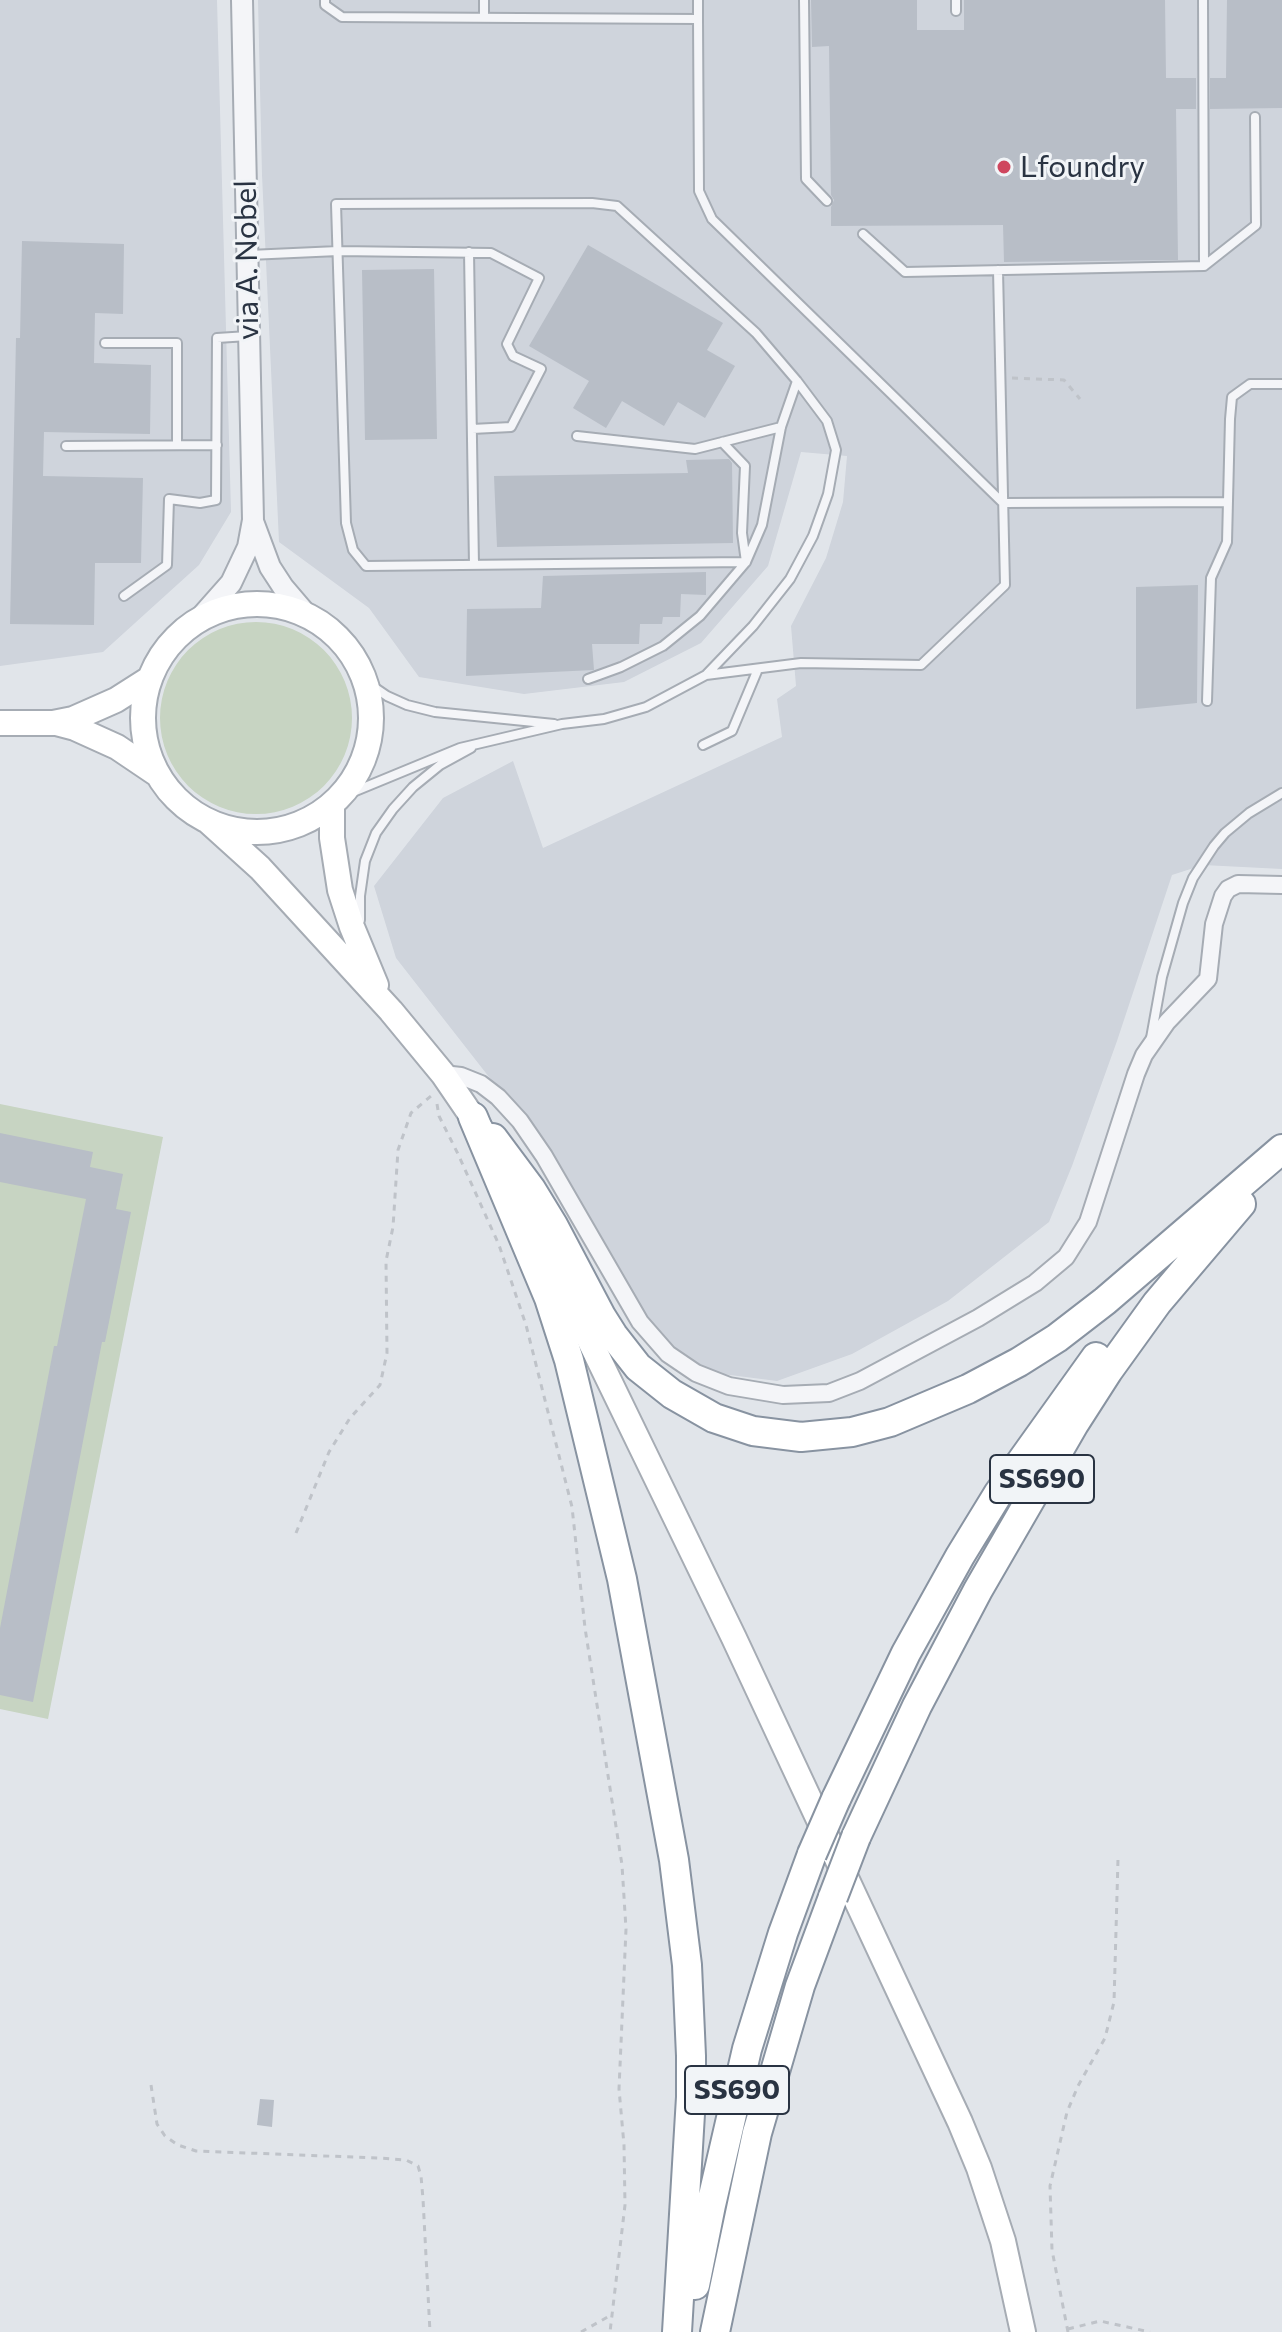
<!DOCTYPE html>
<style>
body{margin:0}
canvas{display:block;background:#e1e5ea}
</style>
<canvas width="1282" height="2332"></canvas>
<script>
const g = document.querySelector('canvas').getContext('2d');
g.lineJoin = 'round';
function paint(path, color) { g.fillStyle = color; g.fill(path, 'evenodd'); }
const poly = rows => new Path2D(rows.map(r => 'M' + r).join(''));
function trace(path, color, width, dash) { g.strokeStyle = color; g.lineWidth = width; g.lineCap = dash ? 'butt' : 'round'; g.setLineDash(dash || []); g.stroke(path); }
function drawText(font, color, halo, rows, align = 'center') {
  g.font = font + ' Commissioner,sans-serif'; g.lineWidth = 6; g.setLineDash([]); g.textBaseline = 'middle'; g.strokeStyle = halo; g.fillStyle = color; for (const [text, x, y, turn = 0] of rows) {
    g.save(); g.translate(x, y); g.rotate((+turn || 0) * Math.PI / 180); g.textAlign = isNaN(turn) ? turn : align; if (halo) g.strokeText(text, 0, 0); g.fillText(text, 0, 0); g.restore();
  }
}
const built = poly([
 [0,0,217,0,231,512,199,565,103,652,0,666],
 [258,0,1282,0,1282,869,1203,865,1172,875,1117,1041,1072,1166,1049,1222,948,1301,852,1354,777,1381,699,1371,642,1323,514,1109,396,958,374,886,443,798,513,761,543,848,782,737,777,699,796,686,791,626,826,558,843,502,847,456,801,452,768,566,701,643,624,682,524,694,419,677,369,608,279,542,262,175]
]);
const green = poly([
 '160 718a96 96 0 1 1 192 0a96 96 0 1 1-192 0Z',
 [0,1104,163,1137,48,1719,0,1709]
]);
const building = poly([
 [811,0,917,0,917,30,964,30,964,0,1165,0,1166,78,1196,78,1196,109,1176,109,1178,260,1004,262,1003,225,831,226,831,207,834,200,831,195,829,46,812,47],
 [1227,0,1282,0,1282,108,1210,109,1210,78,1226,78],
 [22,241,124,244,123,314,95,313,94,363,151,365,150,434,44,432,43,476,143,478,141,563,95,563,94,625,10,624,16,338,20,338],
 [588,245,723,323,707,350,735,366,705,418,678,402,664,426,622,401,606,428,573,408,589,381,529,346],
 [434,269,437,439,365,440,362,270],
 [729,459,732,463,733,543,497,547,494,476,688,473,686,460],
 [706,572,706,595,681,594,680,617,663,617,662,624,640,624,639,644,592,644,594,670,466,676,467,609,541,608,543,576],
 [1198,585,1197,703,1136,709,1136,587],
 [0,1133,93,1152,90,1167,123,1174,116,1209,131,1212,105,1342,102,1342,33,1702,0,1695,0,1628,54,1346,57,1346,86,1199,0,1182],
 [260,2099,274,2100,272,2127,257,2125]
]);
const path = poly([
 [1012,378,1064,380,1080,399],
 [437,1104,439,1116,458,1154,499,1245,526,1325,572,1507,585,1628,622,1865,626,1929,619,2089,624,2145,625,2205,610,2332],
 [296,1533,329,1452,350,1418,380,1385,387,1353,386,1261,393,1227,398,1150,411,1113,431,1096],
 [151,2085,157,2124,165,2136,178,2145,196,2151,378,2158,406,2160,418,2166,421,2176,423,2199,430,2332],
 [1068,2329,1100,2321,1150,2332],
 [581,2332,613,2314],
 [1068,2332,1052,2250,1050,2186,1067,2112,1078,2086,1105,2038,1114,2002,1118,1859]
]);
const service = poly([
 [325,0,325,5,342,17,698,19,699,191,712,219,1003,503,1228,502],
 [484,0,484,18],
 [698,0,698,19],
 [804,0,806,179,827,201],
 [956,0,956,11],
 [1203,0,1204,266],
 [863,234,905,272,1204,266,1256,225,1255,117],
 [469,252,474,565],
 [249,255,338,251,491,253,539,278,507,344,513,356,541,369,511,427,472,429],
 [105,343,177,343,177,445],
 [577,436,695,449,781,427],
 [66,446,217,445],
 [124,596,167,565,169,499,200,503,216,500,217,338,248,336],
 [706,675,753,626,790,579,813,536,828,494,836,450,827,421,797,381,756,333,617,206,592,203,336,204,346,523,353,550,366,566,746,562,742,533,745,466,722,442],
 [588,679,621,667,663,646,700,616,746,562,762,525,781,427,797,381],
 [365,681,387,696,407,705,435,712,554,724],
 [1207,701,1211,578,1227,542,1230,419,1232,397,1250,384,1282,384],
 [703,745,732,731,758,669],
 [341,797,460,748,562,724,604,719,646,707,706,675,801,663,921,665,1005,585,998,270],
 [360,920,360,896,365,861,376,833,393,809,413,787,440,765,471,748],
 [1151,1038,1162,977,1183,903,1193,878,1214,846,1225,833,1249,813,1282,793]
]);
const minor = poly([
 [443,1074,461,1076,481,1084,498,1097,520,1121,544,1156,640,1322,668,1354,696,1373,729,1386,783,1395,829,1393,860,1381,978,1318,1035,1283,1066,1257,1088,1222,1136,1074,1144,1055,1167,1022,1208,979,1214,924,1223,896,1228,889,1238,884,1282,885]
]);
const tertiary = poly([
 [254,524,270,567,283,587,306,614],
 [200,618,231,583,248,547,253,520,242,0]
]);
const secondary = poly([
 '143 718a114 114 0 1 1 228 0a114 114 0 1 1-228 0Z',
 [0,723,53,723,73,719,116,700,149,679],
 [56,723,75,728,117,747,157,774],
 [332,805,332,838,340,890,352,927,376,985],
 [208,821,260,868,391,1011,443,1074,484,1134],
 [520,1197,734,1638,960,2122,979,2168,1003,2241,1023,2332]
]);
const trunk = poly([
 [473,1117,549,1298,569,1360,622,1579,674,1860,687,1965,691,2056,691,2097,677,2332],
 [493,1138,531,1189,553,1225,601,1316,613,1335,638,1367,672,1394,714,1418,753,1431,801,1437,852,1432,890,1422,968,1389,1019,1362,1057,1338,1105,1301,1282,1149],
 [836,1799,906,1653,960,1556,998,1494,1096,1357],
 [856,1837,917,1706,978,1590,1074,1424,1108,1371,1157,1303,1241,1204],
 [695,2285,711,2205,747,2049,783,1933,812,1854],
 [715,2332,757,2133,800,1986,833,1897]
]);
const trunkBridge = poly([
 [812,1854,836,1799],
 [833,1897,856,1837]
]);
const markers = [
 [1004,167,8,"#cf465e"]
];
const shields = [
 [1042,1479,104],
 [737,2090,104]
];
const shieldNames = [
 ["SS690",1042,1479],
 ["SS690",737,2090]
];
const poiNames = [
 ["Lfoundry",1020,167]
];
const streetNames = [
 ["via A. Nobel",247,260,-91]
];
paint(built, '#cfd4dc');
paint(green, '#c7d4c2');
paint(building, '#b8bec7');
trace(service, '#a6acb4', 12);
trace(minor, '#a6acb4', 20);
trace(tertiary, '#a6acb4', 24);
trace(secondary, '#a6acb4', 28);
trace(trunk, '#8893a1', 32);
trace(path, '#bfc3c9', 3, [6, 6]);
trace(service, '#f4f5f8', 8);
trace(minor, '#f4f5f8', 16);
trace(tertiary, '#f4f5f8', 20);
trace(secondary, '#fff', 24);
trace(trunk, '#fff', 28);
trace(trunkBridge, '#8893a1', 32, []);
trace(trunkBridge, '#fff', 28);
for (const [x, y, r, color] of markers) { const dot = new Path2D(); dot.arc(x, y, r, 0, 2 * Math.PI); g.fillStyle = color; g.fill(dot); trace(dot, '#f1f4f7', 3); }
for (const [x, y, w] of shields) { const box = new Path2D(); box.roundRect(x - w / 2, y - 24, w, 48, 6); g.fillStyle = '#f1f4f7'; g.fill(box); trace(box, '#293342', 2); }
drawText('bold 28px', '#293342', null, shieldNames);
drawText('30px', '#293342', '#f1f4f7', poiNames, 'left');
drawText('30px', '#293342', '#f1f4f7', streetNames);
</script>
